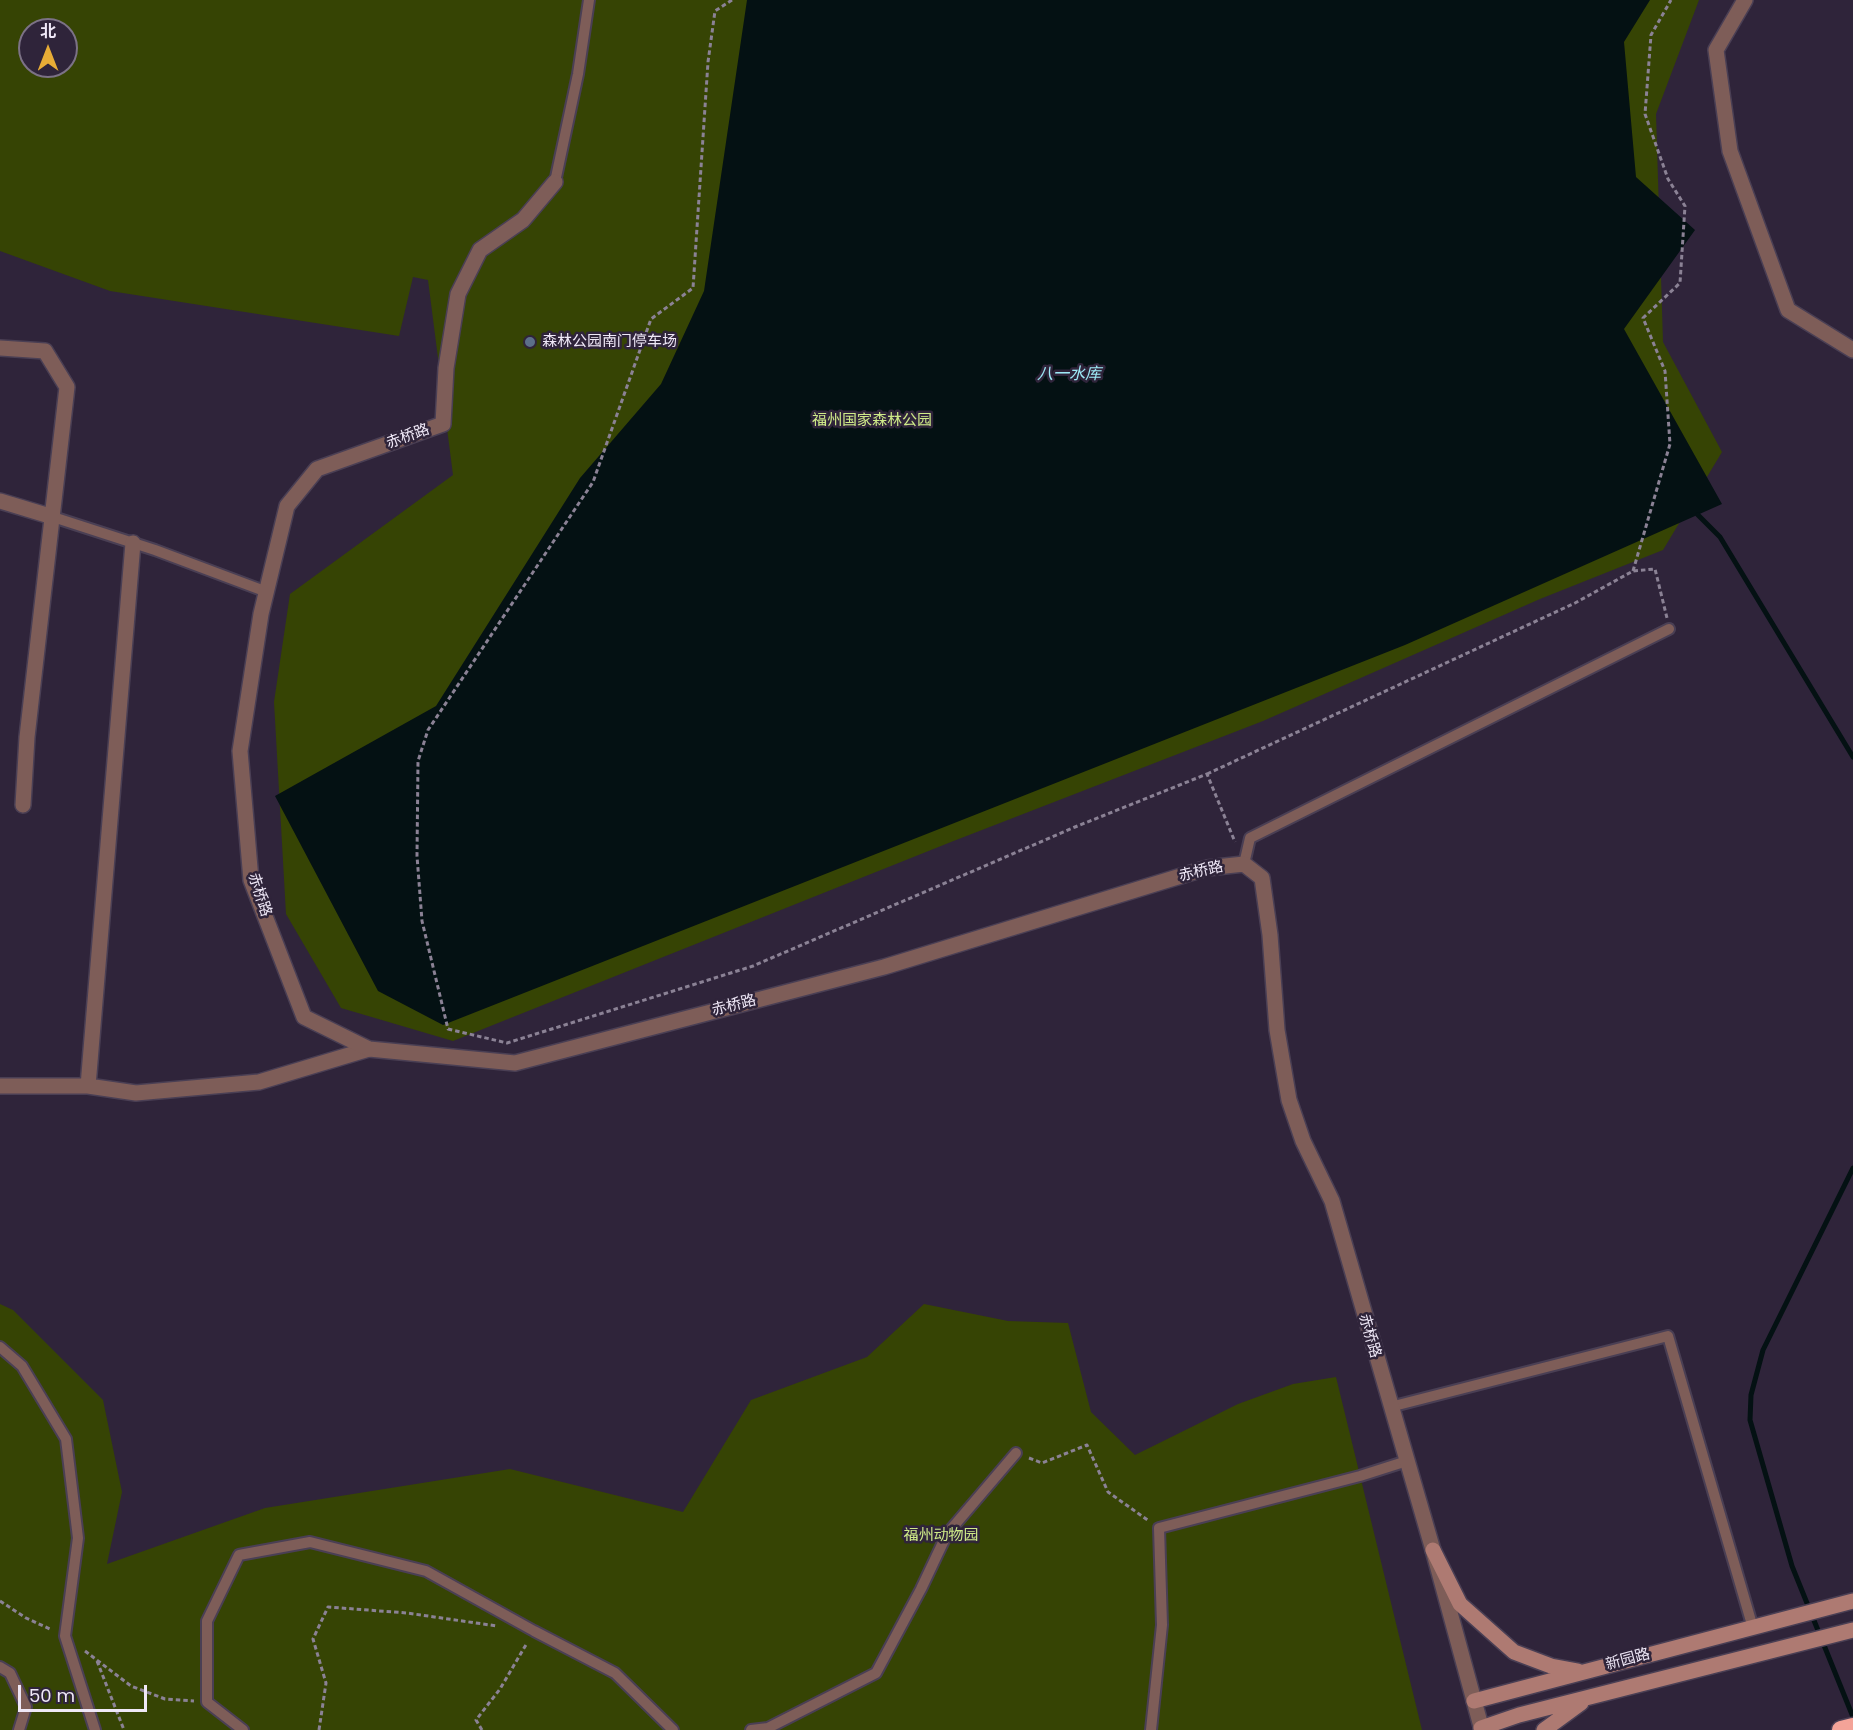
<!DOCTYPE html>
<meta charset="utf-8">
<style>
body{margin:0}
#map{position:relative;width:1853px;height:1730px;overflow:hidden;background:#2f243a;font-family:Poppins,"Noto Sans SC",sans-serif}
canvas{display:block}
.north{position:absolute;left:18px;top:18px;width:60px;height:60px;box-sizing:border-box;background:#2f243a;border:2px solid #7c7286;border-radius:50%;rotate:0deg;font-size:16px;font-weight:700;line-height:24px;text-align:center;color:#efe8f7}
.north::after{content:'';display:block;margin:auto;width:21px;height:27px;background:#e7ac36;clip-path:polygon(50% 0,100% 100%,50% 72%,0 100%)}
.scale{position:absolute;left:18px;top:1685px;width:129px;height:27px;box-sizing:border-box;border:3px solid #efe8f7;border-top:0;padding-left:8px;font-size:18px;line-height:21px;white-space:nowrap;color:#efe8f7;-webkit-text-stroke:4px #2f243a;paint-order:stroke}
</style>
<div id="map">
<canvas width="1853" height="1730"></canvas>
<div class="north">北</div>
<div class="scale">50 m</div>
</div>
<script>
const g = document.querySelector('canvas').getContext('2d');
g.lineJoin = 'round';
function paint(path, color) { g.fillStyle = color; g.fill(path, 'evenodd'); }
const poly = rows => new Path2D(rows.map(r => 'M' + r).join(''));
function trace(path, color, width, dash) { g.strokeStyle = color; g.lineWidth = width; g.lineCap = dash ? 'butt' : 'round'; g.setLineDash(dash || []); g.stroke(path); }
function drawText(font, color, halo, rows, align = 'center') {
  g.font = font + ' Poppins,"Noto Sans SC",sans-serif'; g.lineWidth = 5; g.setLineDash([]); g.textBaseline = 'middle'; g.strokeStyle = halo; g.fillStyle = color; for (const [text, x, y, turn = 0] of rows) {
    g.save(); g.translate(x, y); g.rotate((+turn || 0) * Math.PI / 180); g.textAlign = isNaN(turn) ? turn : align; if (halo) g.strokeText(text, 0, 0); g.fillText(text, 0, 0); g.restore();
  }
}
const green = poly([
 [0,0,1699,0,1656,114,1663,342,1722,452,1663,550,1540,599,1263,721,951,842,453,1041,341,1008,286,914,274,702,290,594,453,475,428,280,413,277,399,336,110,291,0,251],
 [30,30,66,30,66,66,30,66],
 [0,1304,13,1310,103,1400,122,1492,107,1564,265,1508,510,1469,683,1512,751,1400,867,1357,924,1304,1008,1321,1068,1323,1091,1412,1135,1455,1238,1404,1293,1384,1336,1377,1422,1730,0,1730]
]);
const water = poly([
 [747,0,1650,0,1624,42,1636,177,1695,230,1624,329,1722,504,1405,645,443,1025,378,991,275,796,436,706,580,478,661,384,704,291]
]);
const stream = poly([
 [1698,515,1720,537,1853,757],
 [1853,1168,1763,1350,1751,1395,1750,1420,1792,1566,1853,1717]
]);
const path = poly([
 [732,0,715,11,708,62,693,288,651,319,593,482,428,730,418,761,417,856,422,921,448,1029,507,1043,753,966,1075,827,1207,774,1235,842],
 [1633,571,1670,444,1665,371,1643,318,1680,283,1685,206,1668,179,1645,114,1651,35,1671,0],
 [1207,774,1575,603,1633,571,1655,569,1667,618],
 [1029,1458,1042,1463,1087,1445,1108,1492,1149,1521],
 [0,1601,26,1618,52,1630],
 [85,1651,131,1686,165,1699,194,1701],
 [97,1661,124,1730],
 [319,1730,326,1683,313,1639,328,1607,407,1613,497,1626],
 [482,1730,476,1720,500,1689,527,1643]
]);
const service = poly([
 [555,182,578,74,589,0],
 [53,517,155,550,267,592],
 [1244,864,1250,838,1669,629],
 [0,1347,22,1366,66,1439,78,1538,65,1636,95,1730],
 [1390,1407,1668,1336,1753,1628],
 [0,1667,10,1673,26,1707,19,1730],
 [243,1730,207,1702,207,1621,239,1555,310,1542,426,1571,534,1631,615,1673,673,1730],
 [751,1730,768,1728,876,1673,921,1589,947,1534,1016,1453],
 [1151,1730,1162,1625,1159,1528,1360,1476,1407,1461]
]);
const minor = poly([
 [1745,0,1716,50,1730,151,1788,310,1853,350],
 [0,348,45,351,67,387,27,737,23,805],
 [0,501,53,517],
 [0,1086,88,1086,136,1093,259,1082,369,1049],
 [88,1086,133,543]
]);
const tertiary = poly([
 [555,182,523,220,480,250,458,294,446,368,443,424,317,469,287,506,261,614,240,751,251,880,304,1017,369,1049,515,1063,884,967,1207,868,1244,864,1262,878,1270,935,1277,1030,1289,1100,1303,1141,1332,1201,1433,1550,1482,1730]
]);
const secondary = poly([
 [1433,1550,1460,1604,1514,1652,1551,1666,1578,1671],
 [1474,1701,1853,1601],
 [1481,1728,1519,1715,1853,1630],
 [1544,1730,1581,1703]
]);
const motorway = poly([
 [1841,1730,1853,1727]
]);
const markers = [
 [530,342,6,"#5c6f8a"]
];
const poiNames = [
 ["森林公园南门停车场",542,342]
];
const parkNames = [
 ["福州国家森林公园",872,421],
 ["福州动物园",941,1536]
];
const streetNames = [
 ["赤桥路",408,437,-20],
 ["赤桥路",1201,872,-13],
 ["赤桥路",259,895,72],
 ["赤桥路",734,1006,-14],
 ["赤桥路",1369,1336,74],
 ["新园路",1628,1660,-15]
];
const waterNames = [
 ["八一水库",1069,375]
];
paint(green, '#364404');
paint(water, '#041113');
trace(stream, '#041113', 5);
trace(service, '#4a3f54', 14);
trace(minor, '#4a3f54', 18);
trace(tertiary, '#4a3f54', 18);
trace(secondary, '#4a3f54', 18);
trace(motorway, '#4a3f54', 21);
trace(path, '#8b8295', 3, [4.5, 3]);
trace(service, '#7e5d58', 10);
trace(minor, '#7e5d58', 15);
trace(tertiary, '#7e5d58', 15);
trace(secondary, '#ae7a72', 15);
trace(motorway, '#f4a398', 18);
for (const [x, y, r, color] of markers) { const dot = new Path2D(); dot.arc(x, y, r, 0, 2 * Math.PI); g.fillStyle = color; g.fill(dot); trace(dot, '#2f243a', 2); }
drawText('15px', '#efe8f7', '#2f243a', poiNames, 'left');
drawText('15px', '#ceea88', '#2f243a', parkNames);
drawText('15px', '#efe8f7', '#2f243a', streetNames);
drawText('italic 16px', '#9eeaf7', '#2f243a', waterNames);
</script>
